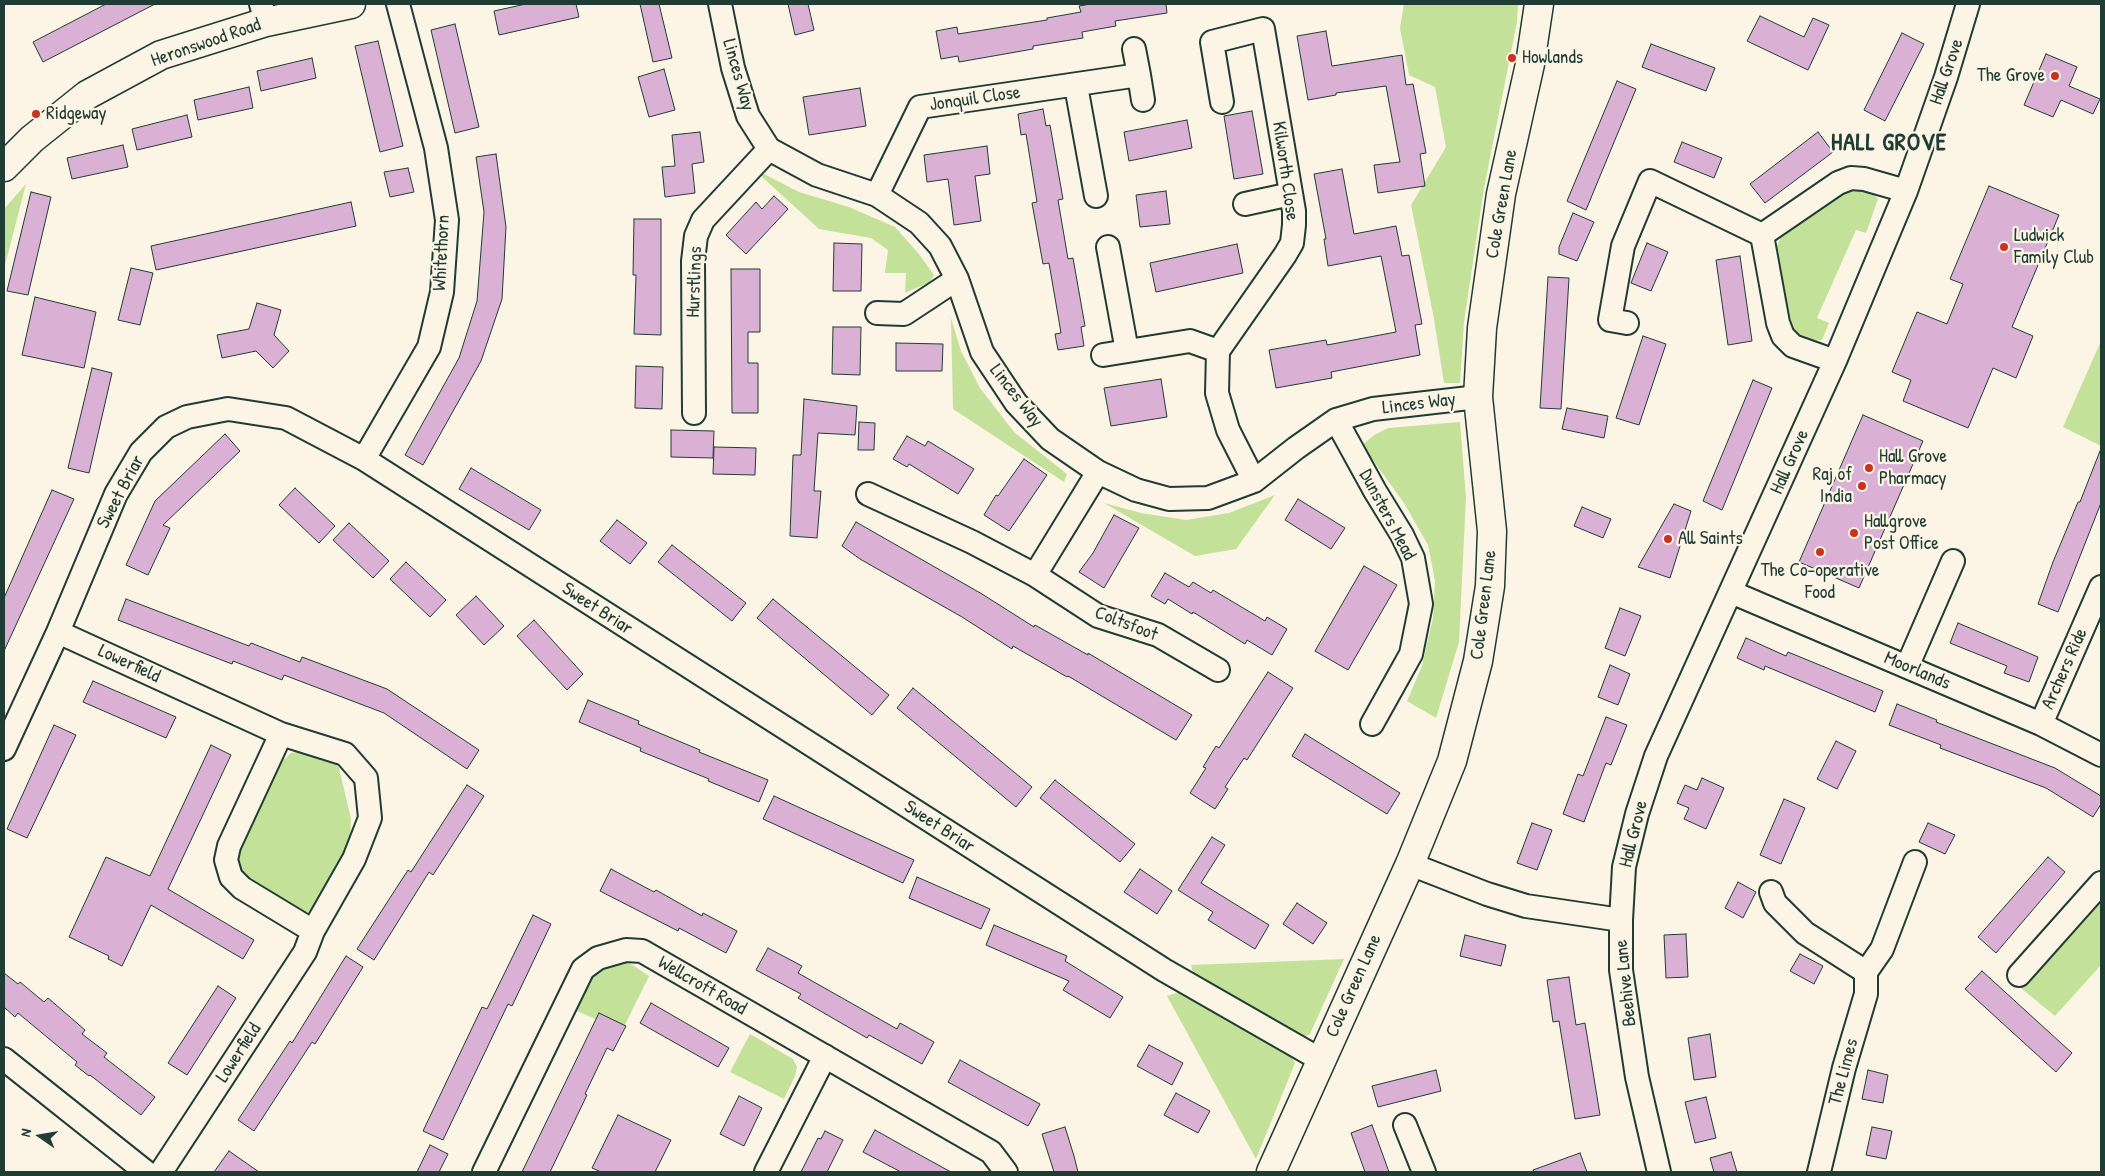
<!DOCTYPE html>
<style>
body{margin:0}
#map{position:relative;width:2105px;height:1176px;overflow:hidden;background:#fcf5e5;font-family:"Patrick Hand",sans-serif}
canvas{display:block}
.frame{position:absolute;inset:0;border:5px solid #1f3d34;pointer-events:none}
.north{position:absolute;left:15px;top:1111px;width:50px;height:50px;-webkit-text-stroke:4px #fcf5e5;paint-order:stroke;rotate:283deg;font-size:14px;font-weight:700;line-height:20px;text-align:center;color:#1f3d34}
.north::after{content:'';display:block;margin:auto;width:18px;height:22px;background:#1f3d34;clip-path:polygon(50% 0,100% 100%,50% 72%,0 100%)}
</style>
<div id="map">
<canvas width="2105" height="1176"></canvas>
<div class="frame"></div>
<div class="north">N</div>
</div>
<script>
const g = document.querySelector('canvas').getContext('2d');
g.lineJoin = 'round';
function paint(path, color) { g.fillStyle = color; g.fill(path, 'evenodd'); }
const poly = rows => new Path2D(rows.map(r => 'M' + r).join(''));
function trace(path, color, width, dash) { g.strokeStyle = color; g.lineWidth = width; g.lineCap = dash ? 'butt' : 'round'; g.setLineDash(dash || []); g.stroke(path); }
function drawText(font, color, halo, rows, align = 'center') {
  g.font = font + ' "Patrick Hand",sans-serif'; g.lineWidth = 4.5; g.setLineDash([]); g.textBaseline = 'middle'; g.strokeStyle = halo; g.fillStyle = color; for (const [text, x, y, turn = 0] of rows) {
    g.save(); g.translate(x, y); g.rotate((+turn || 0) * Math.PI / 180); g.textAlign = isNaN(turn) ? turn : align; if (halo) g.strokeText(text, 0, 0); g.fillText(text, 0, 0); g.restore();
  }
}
const green = poly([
 [1404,4,1518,4,1517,22,1484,188,1464,322,1460,383,1444,383,1434,319,1411,205,1446,147,1435,87,1409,75,1400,28],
 [764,174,799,192,849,207,895,227,919,254,934,275,930,282,905,293,906,273,885,273,888,250,871,238,819,229,760,175],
 [26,184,4,269,4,209],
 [1846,188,1870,190,1878,199,1866,233,1856,230,1817,318,1829,323,1822,340,1806,341,1799,338,1786,324,1775,255,1777,246,1783,232],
 [951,318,961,351,980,388,1014,432,1067,474,1064,482,953,409],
 [2101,341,2101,446,2063,427],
 [1460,422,1466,497,1459,642,1436,718,1407,701,1422,666,1433,618,1435,581,1428,545,1404,503,1362,445,1374,435,1388,428],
 [1275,495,1236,549,1195,556,1104,503,1141,513,1186,520,1229,513],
 [314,749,329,755,339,768,351,819,350,845,312,911,302,913,246,883,236,866,235,854,276,767,291,753],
 [2100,900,2101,965,2055,1016,2021,988],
 [1344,959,1310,1034,1302,1038,1193,973,1191,965],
 [625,960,649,976,622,1031,575,1010,590,975,602,964],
 [1179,992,1188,995,1289,1052,1295,1063,1256,1159,1167,996],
 [750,1034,793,1059,797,1067,795,1076,784,1099,730,1072]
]);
const building = poly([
 [106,4,155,4,43,62,33,42,106,4],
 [526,4,576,4,579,17,499,35,494,11,526,4],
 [640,4,659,4,672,58,653,62,640,4],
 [788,4,808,4,814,30,795,35,788,4],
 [1091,4,1166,4,1167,13,1115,21,1116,26,1082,32,1083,38,1033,46,1033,49,959,62,958,56,941,59,936,31,957,27,958,34,1047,20,1047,18,1081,12,1079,6,1091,4],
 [1760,16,1804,37,1813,18,1829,25,1808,70,1747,41,1760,16],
 [455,24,479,127,455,133,431,30,455,24],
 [1326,31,1332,66,1402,55,1406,85,1413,84,1426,153,1420,154,1425,186,1378,193,1374,165,1400,162,1386,86,1336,93,1336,95,1308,100,1297,36,1326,31],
 [1902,33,1924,44,1885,121,1864,110,1902,33],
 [378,41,403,146,380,152,355,46,378,41],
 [1651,44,1715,68,1706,91,1642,67,1651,44],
 [2046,54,2077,67,2069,86,2100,99,2093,114,2061,100,2053,117,2024,105,2046,54],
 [312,58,316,78,261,91,257,71,312,58],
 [664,69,675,110,649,117,638,77,664,69],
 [1617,81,1636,89,1586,210,1567,201,1617,81],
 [249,87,253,108,198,120,194,100,249,87],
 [860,88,866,126,809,135,803,97,860,88],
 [1043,109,1046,126,1050,125,1063,199,1058,200,1068,259,1073,258,1085,326,1081,327,1084,346,1058,350,1055,334,1061,333,1049,263,1043,264,1032,203,1037,202,1026,134,1021,135,1018,114,1043,109],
 [1252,111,1263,174,1234,179,1224,116,1252,111],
 [187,115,192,137,137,150,132,129,187,115],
 [1187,120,1192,148,1129,161,1124,132,1187,120],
 [700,132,704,162,692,164,695,193,665,197,662,167,675,166,672,135,700,132],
 [1818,132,1833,152,1765,203,1750,184,1818,132],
 [1682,142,1722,158,1714,178,1674,162,1682,142],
 [123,145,128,167,72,179,67,158,123,145],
 [987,146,990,174,975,176,981,221,954,225,948,179,927,182,924,155,987,146],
 [496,154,506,227,502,299,481,361,423,465,405,455,459,358,477,301,484,212,476,157,496,154],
 [408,168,414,192,390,197,384,172,408,168],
 [1342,169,1354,234,1396,226,1402,256,1409,255,1422,324,1415,325,1420,355,1331,372,1332,378,1276,388,1269,350,1326,340,1327,345,1396,332,1381,256,1328,266,1324,239,1326,239,1314,174,1342,169],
 [1989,186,2059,215,2012,327,2033,336,2016,378,1993,368,1968,428,1903,401,1911,380,1892,372,1917,312,1947,324,1963,284,1950,279,1989,186],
 [1166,191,1170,224,1140,227,1136,195,1166,191],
 [31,192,51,197,28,295,7,291,31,192],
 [774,196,788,209,746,254,726,235,756,202,762,209,774,196],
 [351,202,356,226,156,270,151,246,351,202],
 [1573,213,1594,222,1577,261,1559,254,1559,247,1573,213],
 [634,219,661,219,661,335,634,334,636,275,633,275,634,219],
 [834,243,862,244,861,291,833,291,834,243],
 [1647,243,1668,252,1651,291,1631,283,1647,243],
 [1237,244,1243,273,1156,292,1150,263,1237,244],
 [1740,256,1752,341,1728,345,1716,260,1740,256],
 [131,268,153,273,140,325,118,320,131,268],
 [731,269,760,269,760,332,748,332,748,363,758,363,758,413,732,413,731,269],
 [1548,277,1569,278,1561,409,1540,408,1548,277],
 [35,297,96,312,84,368,22,355,35,297],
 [257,303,281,310,274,335,289,351,273,368,256,351,222,358,217,335,249,329,257,303],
 [833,327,861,327,860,375,832,374,833,327],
 [1643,336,1666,344,1639,425,1616,418,1643,336],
 [896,343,943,344,942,371,896,371,896,343],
 [636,366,663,367,662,409,635,408,636,366],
 [92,368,112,373,89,473,68,468,92,368],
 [1161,379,1167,417,1111,426,1104,388,1161,379],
 [1753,380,1772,388,1722,510,1703,501,1753,380],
 [804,399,857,406,855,435,818,433,814,491,821,491,817,538,790,536,793,455,801,455,804,399],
 [1567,408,1608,416,1604,438,1562,429,1567,408],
 [1863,415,1923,441,1859,588,1799,562,1863,415],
 [859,422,875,423,874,450,858,450,859,422],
 [671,430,714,431,713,458,671,457,671,430],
 [225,434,240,451,163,525,170,528,148,575,126,565,155,501,225,434],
 [907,436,925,446,928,441,974,469,958,494,909,464,907,467,893,459,907,436],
 [714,447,756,448,755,475,713,474,714,447],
 [2100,451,2101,451,2101,503,2058,612,2038,604,2053,562,2078,502,2080,502,2100,451],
 [1024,459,1047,475,1009,531,984,515,996,495,998,496,1024,459],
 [471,468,541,510,529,530,459,489,471,468],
 [295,488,335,526,319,543,279,505,295,488],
 [52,490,74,499,4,651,4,598,52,490],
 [1298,499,1345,528,1331,549,1285,520,1298,499],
 [1674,504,1691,511,1670,578,1638,567,1674,504],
 [1582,507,1611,519,1603,538,1574,526,1582,507],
 [1114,515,1139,528,1104,588,1079,572,1093,553,1114,515],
 [617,520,647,543,630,564,600,541,617,520],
 [856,522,982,594,1034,627,1035,625,1088,655,1088,653,1192,715,1176,740,1068,676,1067,677,1013,646,1012,649,962,617,860,559,842,546,856,522],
 [349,523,389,561,373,578,333,540,349,523],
 [672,545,746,603,732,621,658,562,672,545],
 [406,562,446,600,430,617,390,579,406,562],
 [1364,566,1397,585,1348,670,1315,651,1364,566],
 [1165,573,1189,587,1193,582,1211,593,1213,590,1265,621,1267,617,1287,629,1272,655,1247,640,1245,644,1193,612,1192,614,1168,599,1165,604,1151,596,1165,573],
 [476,596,504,626,484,645,456,615,476,596],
 [126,599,249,646,251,643,300,662,302,657,387,689,479,750,467,769,384,713,284,675,282,680,233,661,232,664,118,620,126,599],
 [773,599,889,695,872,715,757,618,773,599],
 [1620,608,1641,616,1625,656,1605,648,1620,608],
 [534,620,583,674,567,690,517,636,534,620],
 [1958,623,2038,657,2029,682,2004,673,2007,666,1950,643,1958,623],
 [1746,638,1786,656,1788,652,1883,691,1875,712,1765,666,1764,670,1737,658,1746,638],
 [1610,665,1630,674,1618,705,1598,697,1610,665],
 [1268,672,1293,688,1247,760,1244,758,1225,787,1228,789,1215,809,1190,793,1206,768,1203,767,1216,746,1219,748,1268,672],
 [93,681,176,717,166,738,83,702,93,681],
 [913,688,1032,787,1016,807,897,708,913,688],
 [588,700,639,721,638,724,700,750,699,752,768,780,759,802,708,781,709,779,640,751,641,748,579,722,588,700],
 [1897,704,1937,720,1936,722,2055,768,2101,796,2101,804,2093,817,2046,788,1940,748,1941,745,1889,725,1897,704],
 [1606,717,1627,725,1611,765,1606,763,1584,822,1563,814,1578,774,1583,776,1606,717],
 [54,725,76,735,27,838,7,829,54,725],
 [1305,734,1400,793,1387,814,1292,756,1305,734],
 [1836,741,1856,751,1837,789,1817,779,1836,741],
 [211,745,231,755,168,889,254,940,243,959,151,905,122,966,108,959,109,956,69,937,106,857,150,876,211,745],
 [1702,778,1724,788,1706,829,1684,819,1689,808,1677,803,1685,785,1697,790,1702,778],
 [1055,780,1135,844,1120,862,1040,798,1055,780],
 [467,785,484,796,433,875,429,872,374,960,357,949,408,870,411,872,467,785],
 [774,796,914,860,903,883,763,819,774,796],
 [1784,799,1805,808,1781,864,1760,855,1784,799],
 [1532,823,1552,830,1537,870,1517,863,1532,823],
 [1928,823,1955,835,1945,854,1919,842,1928,823],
 [1212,837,1225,845,1201,883,1269,925,1255,949,1208,920,1213,912,1178,890,1212,837],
 [2048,857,2065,872,1996,953,1978,937,2048,857],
 [611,869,654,892,656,890,702,916,703,913,737,931,726,953,679,928,678,931,600,891,611,869],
 [1140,869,1172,891,1157,914,1124,892,1140,869],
 [917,877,990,909,981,929,909,898,917,877],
 [1738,882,1756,892,1743,918,1725,908,1738,882],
 [1297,903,1327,923,1313,944,1283,924,1297,903],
 [533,915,551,924,512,1006,508,1004,443,1140,423,1131,482,1007,487,1009,533,915],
 [994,925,1067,956,1065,961,1123,997,1110,1018,1063,990,1069,981,986,945,994,925],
 [1686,934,1688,977,1666,978,1664,935,1686,934],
 [1465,935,1506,945,1501,966,1460,956,1465,935],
 [768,948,802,966,798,973,897,1029,900,1023,934,1042,922,1064,869,1035,867,1038,798,998,801,994,756,970,768,948],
 [1800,954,1823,966,1814,984,1790,971,1800,954],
 [346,956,363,967,315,1044,312,1042,254,1131,238,1120,290,1041,292,1043,346,956],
 [1982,971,2072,1053,2056,1072,1965,989,1982,971],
 [4,973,18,984,20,982,44,1002,48,998,85,1030,82,1034,107,1053,104,1057,155,1097,141,1115,90,1075,89,1076,75,1065,77,1062,18,1013,15,1017,4,1007,4,973],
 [1569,977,1576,1025,1585,1023,1600,1115,1575,1119,1559,1021,1553,1022,1547,980,1569,977],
 [218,986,236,998,187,1075,168,1063,218,986],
 [651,1003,729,1048,718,1067,640,1023,651,1003],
 [599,1013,626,1026,613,1051,607,1048,585,1094,587,1095,550,1172,522,1172,599,1013],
 [1710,1034,1716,1077,1694,1080,1688,1038,1710,1034],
 [1149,1045,1183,1063,1172,1085,1137,1066,1149,1045],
 [960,1060,1040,1104,1028,1126,948,1082,960,1060],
 [1436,1070,1441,1091,1378,1107,1372,1086,1436,1070],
 [1868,1070,1888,1075,1883,1103,1862,1099,1868,1070],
 [1176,1093,1210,1111,1198,1133,1164,1115,1176,1093],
 [739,1096,762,1108,744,1146,720,1134,739,1096],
 [1706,1097,1716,1138,1695,1143,1685,1102,1706,1097],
 [618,1115,671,1140,655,1172,601,1172,592,1168,618,1115],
 [1372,1125,1389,1172,1365,1172,1351,1133,1372,1125],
 [1065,1127,1074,1156,1078,1172,1054,1172,1042,1134,1065,1127],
 [1872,1127,1892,1131,1886,1159,1866,1155,1872,1127],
 [875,1130,909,1149,951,1172,901,1172,863,1152,875,1130],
 [825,1131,843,1140,827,1172,801,1172,818,1138,821,1139,825,1131],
 [430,1145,448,1154,439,1172,417,1172,430,1145],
 [229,1151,259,1172,214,1172,229,1151],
 [1731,1152,1737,1172,1714,1172,1710,1158,1731,1152],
 [1580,1153,1587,1172,1534,1172,1533,1170,1580,1153]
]);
const minor = poly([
 [261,4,266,22],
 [720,4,733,68,748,116,769,149,817,175,877,195,919,223,940,246,957,279,982,352,1016,403,1050,439,1098,472,1136,490,1169,499,1208,498,1254,481,1296,448,1336,420,1373,409,1478,397],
 [1134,49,1139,75],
 [1076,86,1096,196],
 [1222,102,1212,42,1263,29,1294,211,1294,225,1292,243,1285,255,1218,351,1217,393,1228,430,1254,481],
 [877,195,920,107,1139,75,1143,100],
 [1245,204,1291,194],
 [1108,247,1127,351],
 [877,313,904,314,957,279],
 [1627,323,1610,320,1623,246,1650,181,1762,235],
 [1103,355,1190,341,1218,351],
 [1835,361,1793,346,1783,336,1778,323,1762,235,1838,183,1851,178,1864,179,1906,191],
 [694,413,693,261,696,236,703,220,769,149],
 [1336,420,1375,491,1402,535,1413,558,1421,604,1411,654,1372,724],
 [364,459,429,347,442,292,447,220,436,148,398,4],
 [868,494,972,542,1035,575,1098,616,1158,635,1218,670],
 [1035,575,1098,472],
 [1731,592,2041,724,2101,755],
 [58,632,281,734,345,754,366,778,370,818,354,859,313,931,305,952,161,1172],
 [1907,667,1953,561],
 [2041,724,2101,587],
 [281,734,229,846,226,860,231,877,242,888,313,931],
 [4,749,58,632,116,494,141,452,166,427,187,417,228,409,286,418,364,459,1164,970,1321,1060],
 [1410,864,1487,894,1526,906,1621,920],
 [1771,892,1775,903,1805,933,1866,972,1866,994,1844,1068,1819,1172],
 [1866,972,1882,949,1915,862],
 [2019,975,2101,883],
 [4,1059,146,1172],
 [1405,1125,1424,1172],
 [484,1172,583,969,598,958,626,950,642,951,991,1152,1006,1172],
 [766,1172,825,1056],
 [1659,1172,1637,1077,1621,970,1621,920,1624,867,1637,814,1656,756,1835,361,1906,191,1946,77,1968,4]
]);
const tertiary = poly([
 [4,167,32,139,87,95,161,55,266,22,351,4],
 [1271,1172,1410,864,1452,761,1478,661,1490,586,1492,531,1478,397,1482,328,1501,194,1530,64,1539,4]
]);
const markers = [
 [1512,58,5,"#c8321e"],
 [2055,76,5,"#c8321e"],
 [36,114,5,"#c8321e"],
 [2004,247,5,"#c8321e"],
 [1869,468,5,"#c8321e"],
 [1862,486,5,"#c8321e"],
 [1854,533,5,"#c8321e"],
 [1668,539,5,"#c8321e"],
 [1820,552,5,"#c8321e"]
];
const streetNames = [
 ["Heronswood Road",206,43,-19],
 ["Hall Grove",1947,72,-71],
 ["Linces Way",738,75,74],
 ["Jonquil Close",975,99,-8],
 ["Kilworth Close",1285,171,82],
 ["Cole Green Lane",1502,204,-80],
 ["Whitethorn",442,253,-87],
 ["Hurstlings",695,282,-88],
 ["Linces Way",1016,396,52],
 ["Linces Way",1419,404,-7],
 ["Hall Grove",1790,462,-66],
 ["Sweet Briar",121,492,-62],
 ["Dunsters Mead",1387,515,62],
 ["Cole Green Lane",1484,605,-83],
 ["Sweet Briar",597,609,33],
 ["Coltsfoot",1126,624,21],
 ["Lowerfield",129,664,25],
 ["Archers Ride",2065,669,-66],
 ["Moorlands",1917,671,23],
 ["Sweet Briar",939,827,33],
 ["Hall Grove",1634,834,-76],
 ["Beehive Lane",1626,983,-96],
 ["Wellcroft Road",702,986,30],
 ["Cole Green Lane",1354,986,-66],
 ["Lowerfield",239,1053,-57],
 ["The Limes",1844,1072,-75]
];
const poiNames = [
 ["Howlands",1522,58],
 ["The Grove",2045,76,"right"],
 ["Ridgeway",46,114],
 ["Ludwick",2014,236],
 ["Family Club",2014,258],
 ["Hall Grove",1879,457],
 ["Pharmacy",1879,479],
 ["Raj of",1852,475,"right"],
 ["India",1852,497,"right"],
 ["Hallgrove",1864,522],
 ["Post Office",1864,544],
 ["All Saints",1678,539],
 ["The Co-operative",1820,571,"center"],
 ["Food",1820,593,"center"]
];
const districtNames = [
 ["HALL GROVE",1889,144]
];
paint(green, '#c3e199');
paint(building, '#dab0d5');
trace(building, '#1f3d34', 1);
trace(minor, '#1f3d34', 26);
trace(tertiary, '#1f3d34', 31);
trace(minor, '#fcf5e5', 22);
trace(tertiary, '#fcf5e5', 28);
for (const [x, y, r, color] of markers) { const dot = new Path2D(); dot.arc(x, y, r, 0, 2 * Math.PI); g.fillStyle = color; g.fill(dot); trace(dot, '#fcf5e5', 2); }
drawText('19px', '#1f3d34', '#fcf5e5', streetNames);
drawText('19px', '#1f3d34', '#fcf5e5', poiNames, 'left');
g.letterSpacing = '1px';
drawText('bold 24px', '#1f3d34', '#fcf5e5', districtNames);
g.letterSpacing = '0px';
</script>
